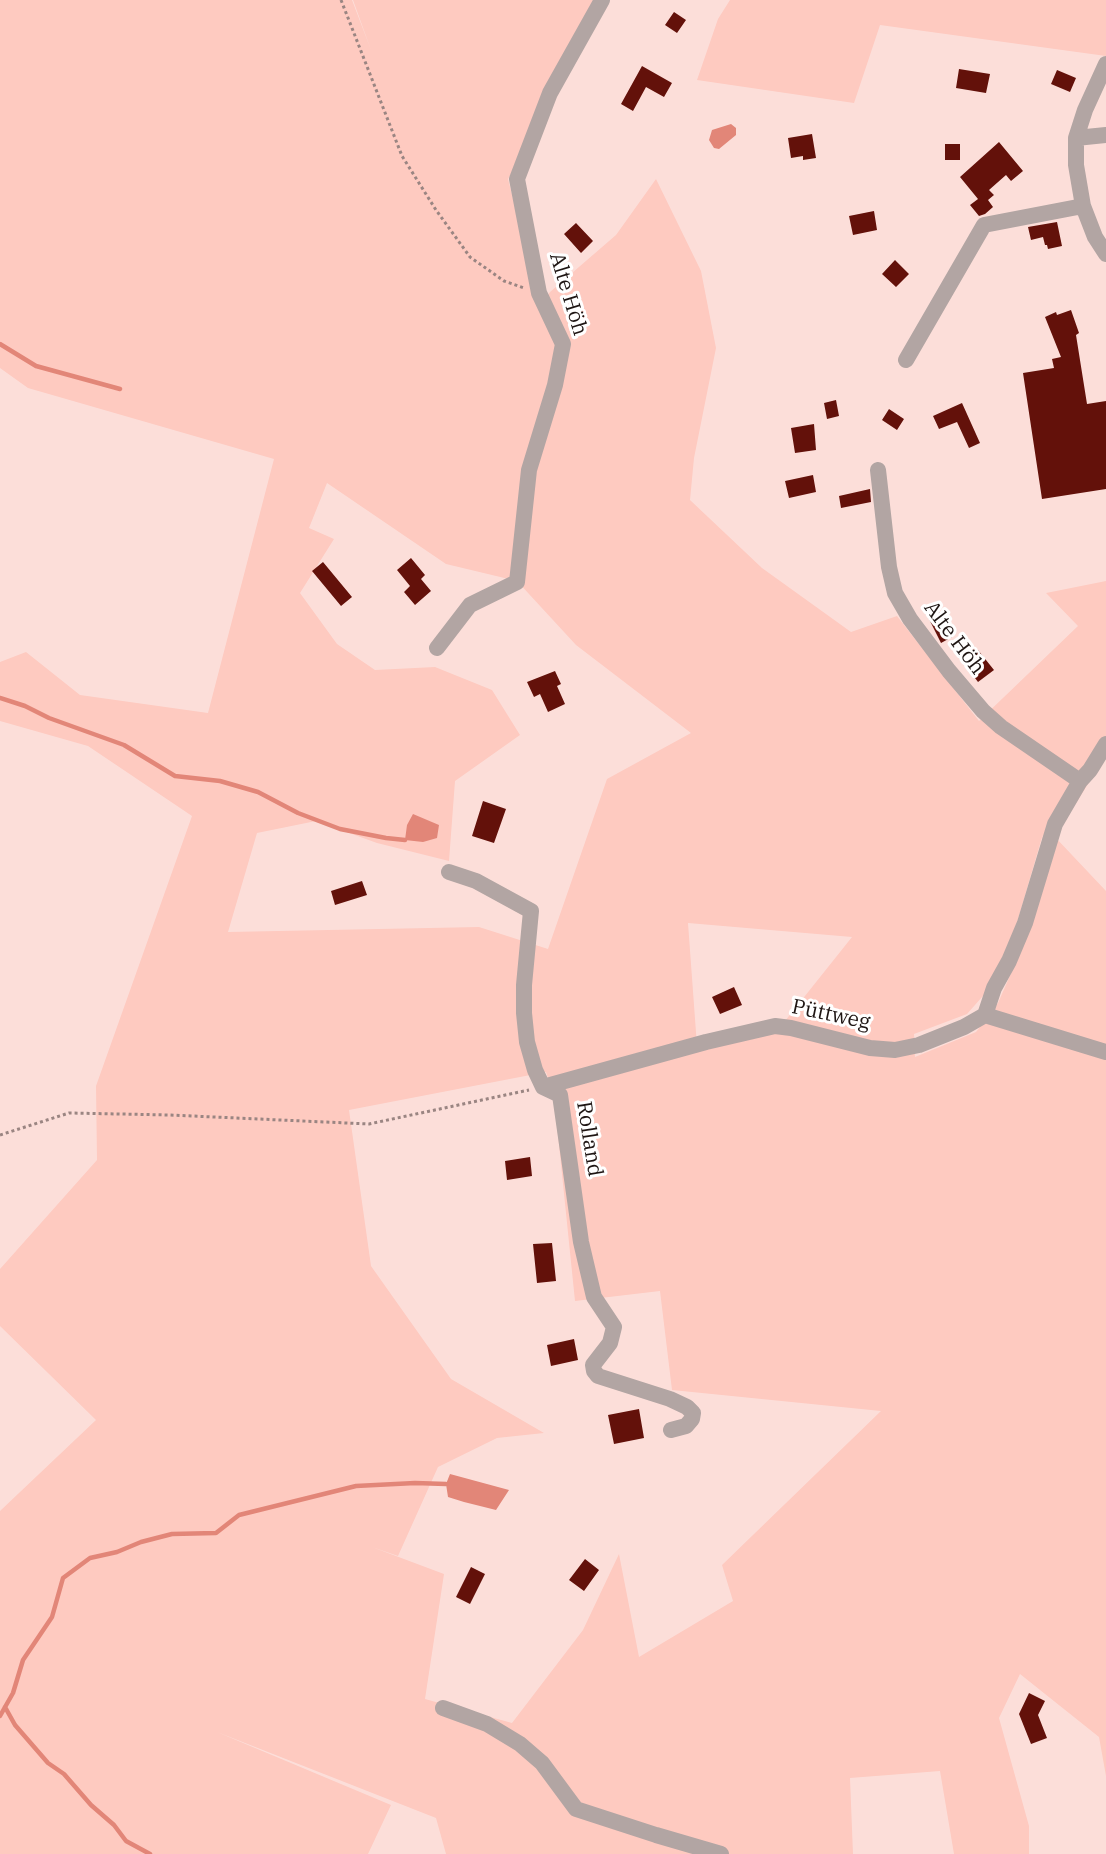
<!DOCTYPE html>
<meta charset="utf-8">
<style>
body{margin:0}
canvas{display:block;background:#fcded9}
</style>
<canvas width="1106" height="1854"></canvas>
<script>
const g = document.querySelector('canvas').getContext('2d');
g.lineJoin = 'round';
function paint(path, color) { g.fillStyle = color; g.fill(path, 'evenodd'); }
const poly = rows => new Path2D(rows.map(r => 'M' + r).join(''));
function trace(path, color, width, dash) { g.strokeStyle = color; g.lineWidth = width; g.lineCap = dash ? 'butt' : 'round'; g.setLineDash(dash || []); g.stroke(path); }
function drawText(font, color, halo, rows, align = 'center') {
  g.font = font + ' "IBM Plex Serif",serif'; g.lineWidth = 6; g.setLineDash([]); g.textBaseline = 'middle'; g.strokeStyle = halo; g.fillStyle = color; for (const [text, x, y, turn = 0] of rows) {
    g.save(); g.translate(x, y); g.rotate((+turn || 0) * Math.PI / 180); g.textAlign = isNaN(turn) ? turn : align; if (halo) g.strokeText(text, 0, 0); g.fillText(text, 0, 0); g.restore();
  }
}
const green = poly([
 [0,0,352,0,371,50,353,0,608,0,508,179,540,305,550,292,616,235,656,179,701,271,716,348,694,458,690,500,762,568,851,632,897,616,979,721,1078,626,1046,593,1106,581,1106,755,1055,837,1106,891,1106,1776,1099,1737,1020,1674,999,1718,1029,1826,1029,1854,954,1854,940,1771,850,1778,853,1854,446,1854,436,1818,217,1732,391,1805,368,1854,0,1854,0,1511,96,1420,0,1326,0,1269,97,1160,96,1086,192,816,88,746,0,721,0,662,26,652,80,695,208,713,274,459,28,388,0,368],
 [327,483,446,564,517,581,576,645,691,733,607,779,548,949,479,927,228,932,257,833,316,821,377,843,449,861,455,781,520,735,492,690,435,667,375,670,337,644,300,593,334,539,309,528],
 [1043,834,1026,939,998,1003,976,1032,915,1057,914,1034,967,1014,990,988,1014,933],
 [688,923,852,937,785,1021,697,1046],
 [546,1072,554,1096,575,1301,660,1291,672,1390,881,1411,722,1565,733,1601,639,1657,619,1554,583,1630,512,1723,425,1699,444,1574,372,1547,398,1556,438,1467,497,1438,544,1433,451,1379,371,1266,349,1110],
 [730,0,1106,0,1106,56,880,25,854,103,697,80,718,19]
]);
const water = poly([
 [731,124,736,128,736,135,719,149,714,148,709,140,712,130],
 [413,814,439,825,437,838,423,842,405,840,407,825],
 [450,1474,509,1490,496,1510,464,1502,448,1497,446,1484]
]);
const stream = poly([
 [0,344,36,366,120,389],
 [0,698,25,706,49,718,124,745,175,776,220,781,258,792,298,813,340,829,386,838,405,840],
 [5,1707,15,1725,48,1763,64,1774,91,1805,114,1825,126,1841,150,1854],
 [0,1716,13,1693,23,1660,52,1617,63,1578,90,1558,117,1552,141,1542,172,1534,216,1533,239,1515,356,1486,415,1483,446,1484]
]);
const building = poly([
 [674,12,686,20,677,33,665,25],
 [642,66,672,83,664,97,646,87,633,111,621,104],
 [959,69,990,74,986,93,956,88],
 [1057,70,1076,78,1070,92,1051,84],
 [812,134,816,158,803,160,803,156,791,158,788,138],
 [999,142,1023,171,1011,181,1006,175,989,190,994,195,988,200,993,207,985,214,979,216,970,205,978,199,960,177],
 [945,144,960,144,960,160,945,160],
 [874,211,877,230,853,235,849,216],
 [1057,222,1062,246,1048,249,1047,245,1045,245,1043,237,1031,240,1028,227],
 [576,223,593,241,581,253,564,234],
 [895,260,909,274,896,287,882,274],
 [1071,310,1079,333,1076,335,1087,404,1106,401,1106,489,1042,499,1023,373,1054,368,1052,359,1061,357,1045,317,1056,312,1057,315],
 [836,400,839,416,827,419,824,403],
 [962,403,980,443,969,448,957,422,939,429,933,416],
 [889,409,904,419,897,430,882,420],
 [814,424,816,450,795,453,791,428],
 [813,475,816,492,789,498,785,481],
 [870,489,871,502,841,508,839,496],
 [411,558,425,575,421,579,431,591,415,605,404,592,410,586,397,570],
 [323,562,352,597,341,606,312,571],
 [940,612,952,637,941,643,928,617],
 [978,650,994,670,978,682,963,662],
 [555,671,561,684,557,686,565,704,548,712,540,694,534,697,527,682],
 [483,801,506,809,494,843,472,836],
 [362,881,367,895,335,905,331,891],
 [734,987,742,1005,720,1014,712,997],
 [530,1157,532,1176,507,1180,505,1161],
 [552,1243,556,1281,537,1283,533,1244],
 [574,1339,578,1360,551,1366,547,1345],
 [639,1409,644,1438,614,1444,608,1415],
 [585,1559,599,1570,584,1591,569,1580],
 [471,1567,485,1574,470,1604,456,1597],
 [1029,1693,1045,1701,1038,1715,1047,1738,1031,1744,1019,1714]
]);
const path = poly([
 [341,0,402,156,436,210,470,257,504,281,524,288],
 [0,1135,69,1113,170,1115,369,1124,529,1090]
]);
const minor = poly([
 [1106,64,1085,110,1076,138,1076,165,1083,206,1095,237,1106,254],
 [1076,138,1106,135],
 [906,360,984,225,1083,206],
 [878,470,889,567,895,593,910,619,949,671,983,711,1001,727,1080,781],
 [437,648,470,605,517,582,529,470,555,385,563,344,539,293,517,179,550,93,602,0],
 [449,872,476,881,531,911,524,985,524,1013,527,1042,535,1070,543,1087,560,1095,581,1242,594,1297,614,1327,610,1343,593,1365,594,1371,598,1376,670,1399,687,1407,693,1413,692,1419,686,1426,671,1430],
 [985,1015,994,988,1009,961,1025,923,1055,824,1080,781,1090,770,1106,744],
 [543,1087,706,1042,775,1026,791,1028,870,1048,895,1050,919,1045,964,1027,985,1015,1106,1052],
 [443,1708,487,1724,520,1744,542,1763,576,1809,656,1835,721,1854]
]);
const streetNames = [
 ["Alte Höh",568,294,73],
 ["Alte Höh",954,638,53],
 ["Püttweg",831,1015,12],
 ["Rolland",589,1139,81]
];
paint(green, '#fecac0');
paint(water, '#e28678');
trace(stream, '#e28678', 4.5);
paint(building, '#63110a');
trace(path, '#9a8582', 3, [3, 3]);
trace(minor, '#b2a5a3', 16);
drawText('21px', '#1e1513', '#fff', streetNames);
</script>
